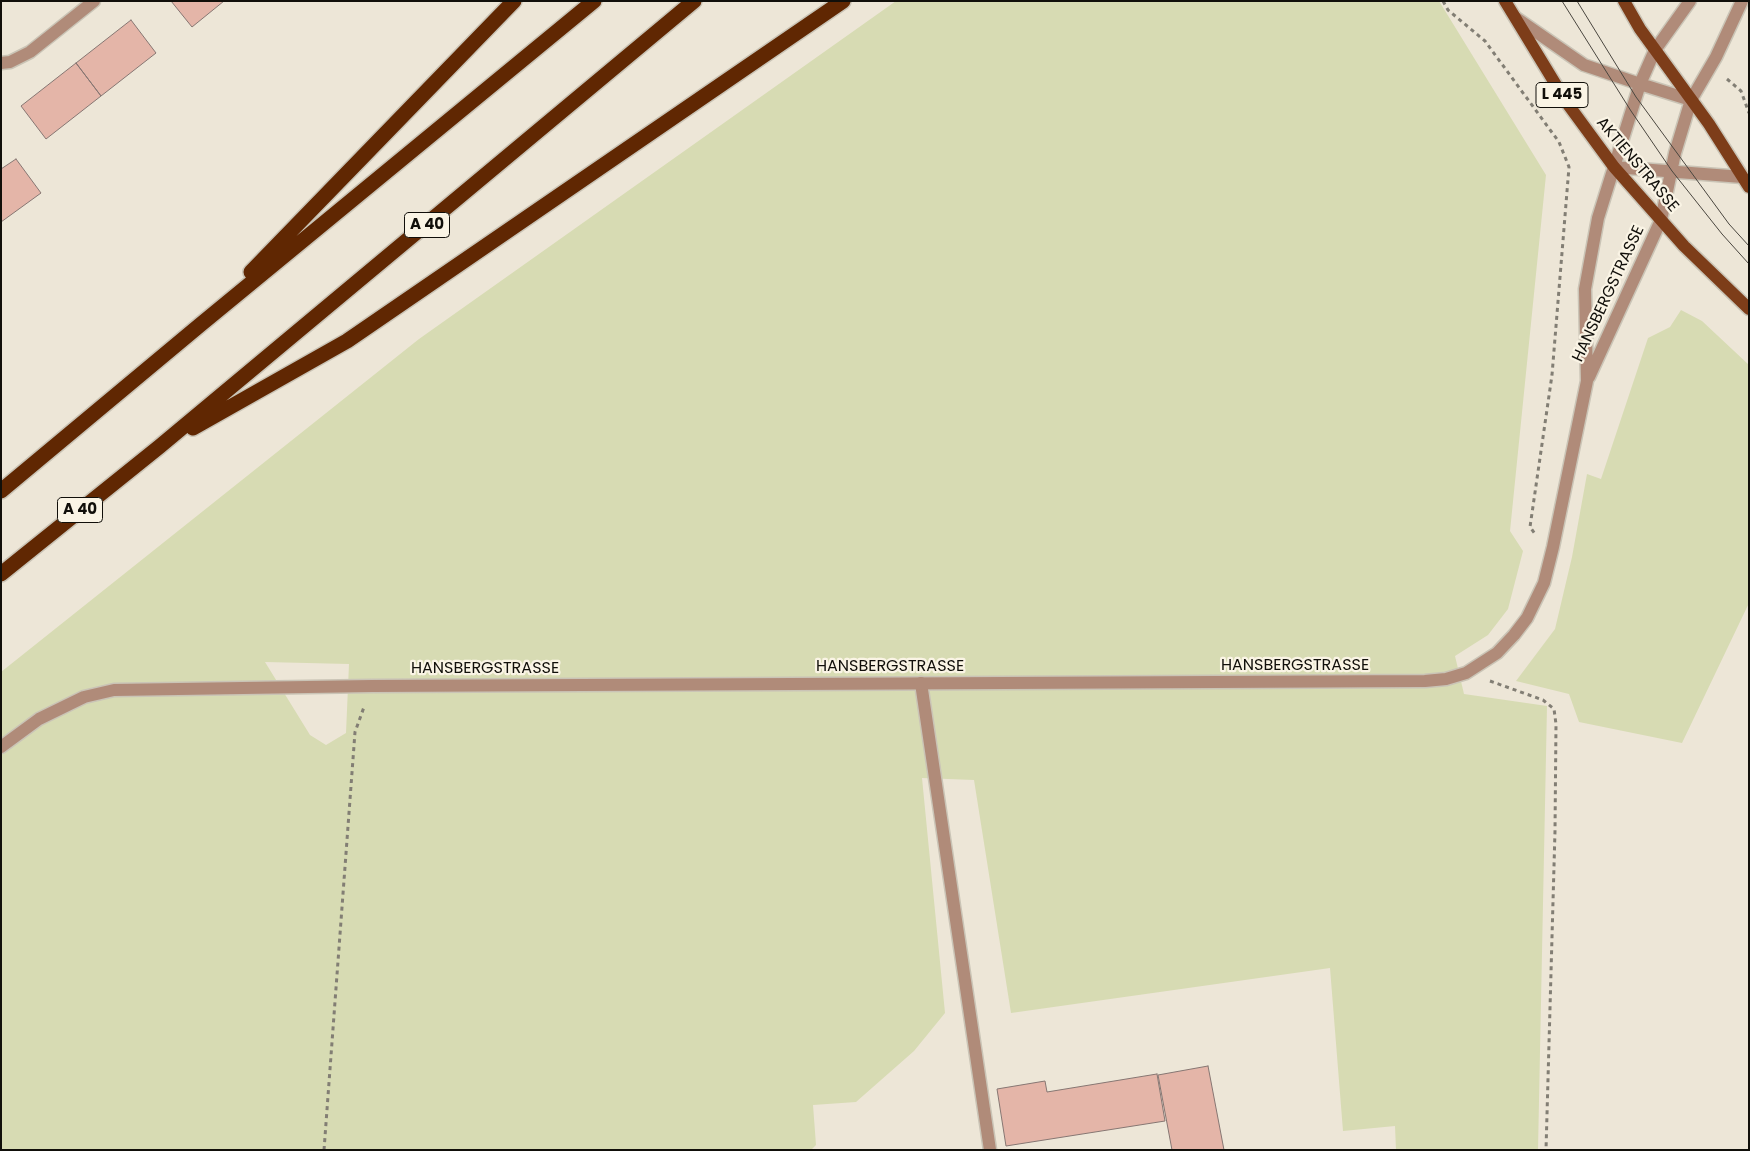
<!DOCTYPE html>
<style>
body{margin:0}
#map{position:relative;width:1750px;height:1151px;overflow:hidden;background:#ede6d7;font-family:Poppins,sans-serif}
canvas{display:block}
.frame{position:absolute;inset:0;border:2px solid #110f0a;pointer-events:none}
</style>
<div id="map">
<canvas width="1750" height="1151"></canvas>
<div class="frame"></div>
</div>
<script>
const g = document.querySelector('canvas').getContext('2d');
g.lineJoin = 'round';
function paint(path, color) { g.fillStyle = color; g.fill(path, 'evenodd'); }
const poly = rows => new Path2D(rows.map(r => 'M' + r).join(''));
function trace(path, color, width, dash) { g.strokeStyle = color; g.lineWidth = width; g.lineCap = dash ? 'butt' : 'round'; g.setLineDash(dash || []); g.stroke(path); }
function drawText(font, color, halo, rows, align = 'center') {
  g.font = font + ' Poppins,sans-serif'; g.lineWidth = 4.5; g.setLineDash([]); g.textBaseline = 'middle'; g.strokeStyle = halo; g.fillStyle = color; for (const [text, x, y, turn = 0] of rows) {
    g.save(); g.translate(x, y); g.rotate((+turn || 0) * Math.PI / 180); g.textAlign = isNaN(turn) ? turn : align; if (halo) g.strokeText(text, 0, 0); g.fillText(text, 0, 0); g.restore();
  }
}
const green = poly([
 [896,1,1439,1,1546,175,1510,531,1523,551,1508,609,1488,635,1455,656,1464,694,1547,706,1538,1150,1396,1150,1395,1126,1343,1131,1330,968,1011,1013,974,780,922,778,945,1013,914,1051,856,1102,813,1105,816,1145,811,1150,1,1150,1,672,419,339],
 [265,662,349,664,346,733,326,745,310,735],
 [1681,310,1702,321,1749,365,1749,603,1682,743,1579,722,1569,694,1516,681,1555,629,1572,557,1587,474,1601,479,1648,338,1670,327]
]);
const building = poly([
 [171,1,224,1,192,27,171,1],
 [131,20,156,53,101,96,76,63,131,20],
 [76,63,101,96,46,139,21,106,76,63],
 [16,159,41,193,1,222,1,169,16,159],
 [1208,1066,1224,1150,1172,1150,1158,1075,1208,1066],
 [1157,1074,1165,1121,1006,1146,997,1089,1045,1081,1047,1092,1157,1074]
]);
const path = poly([
 [1443,1,1448,10,1485,41,1559,142,1569,167,1552,375,1530,527,1535,534],
 [1727,79,1741,91,1749,113],
 [1490,681,1543,700,1554,709,1556,724,1555,831,1546,1150],
 [324,1150,355,732,364,707]
]);
const service = poly([
 [921,683,990,1150]
]);
const minor = poly([
 [1,63,10,62,30,52,94,1],
 [1589,377,1661,220],
 [1,747,39,719,84,697,114,690,372,686,1425,681,1446,679,1466,673,1497,653,1514,635,1527,618,1544,583,1553,547,1587,381,1585,289,1598,218,1614,167]
]);
const tertiary = poly([
 [1690,1,1655,50,1640,84,1614,167,1742,177],
 [1516,18,1584,65,1640,84,1691,100],
 [1661,220,1675,153,1691,100,1716,57,1742,1]
]);
const primary = poly([
 [1505,1,1567,103,1614,167,1684,246,1749,309],
 [1624,1,1640,29,1709,124,1749,187]
]);
const motorway = poly([
 [251,272,514,1],
 [193,428,347,341,843,1],
 [1,491,200,325,594,1],
 [1,574,159,447,694,1]
]);
const tram = poly([
 [1562,1,1631,111,1672,171,1722,234,1749,264],
 [1577,1,1636,97,1729,224,1749,246]
]);
const shields = [
 [1562,95,52],
 [427,225,45],
 [80,510,45]
];
const shieldNames = [
 ["L 445",1562,95],
 ["A 40",427,225],
 ["A 40",80,510]
];
const streetNames = [
 ["AKTIENSTRASSE",1637,165,50],
 ["HANSBERGSTRASSE",1609,294,-65],
 ["HANSBERGSTRASSE",1295,666],
 ["HANSBERGSTRASSE",890,667],
 ["HANSBERGSTRASSE",485,669]
];
paint(green, '#d7dbb3');
paint(building, '#e4b5a8');
trace(building, '#867672', 1);
trace(service, '#cac4b6', 15);
trace(minor, '#cac4b6', 15);
trace(tertiary, '#cac4b6', 15);
trace(primary, '#cac4b6', 15);
trace(motorway, '#cac4b6', 18);
trace(path, '#827e74', 3, [4, 4]);
trace(service, '#b08b79', 12);
trace(minor, '#b08b79', 12);
trace(tertiary, '#b08b79', 12);
trace(primary, '#7d3d19', 12);
trace(motorway, '#602702', 15);
trace(tram, '#4a463f', 1);
for (const [x, y, w] of shields) { const box = new Path2D(); box.roundRect(x - w / 2, y - 12.5, w, 25, 4); g.fillStyle = '#faf4e5'; g.fill(box); trace(box, '#110f0a', 1); }
drawText('bold 15px', '#110f0a', null, shieldNames);
drawText('16px', '#110f0a', '#faf4e5', streetNames);
</script>
